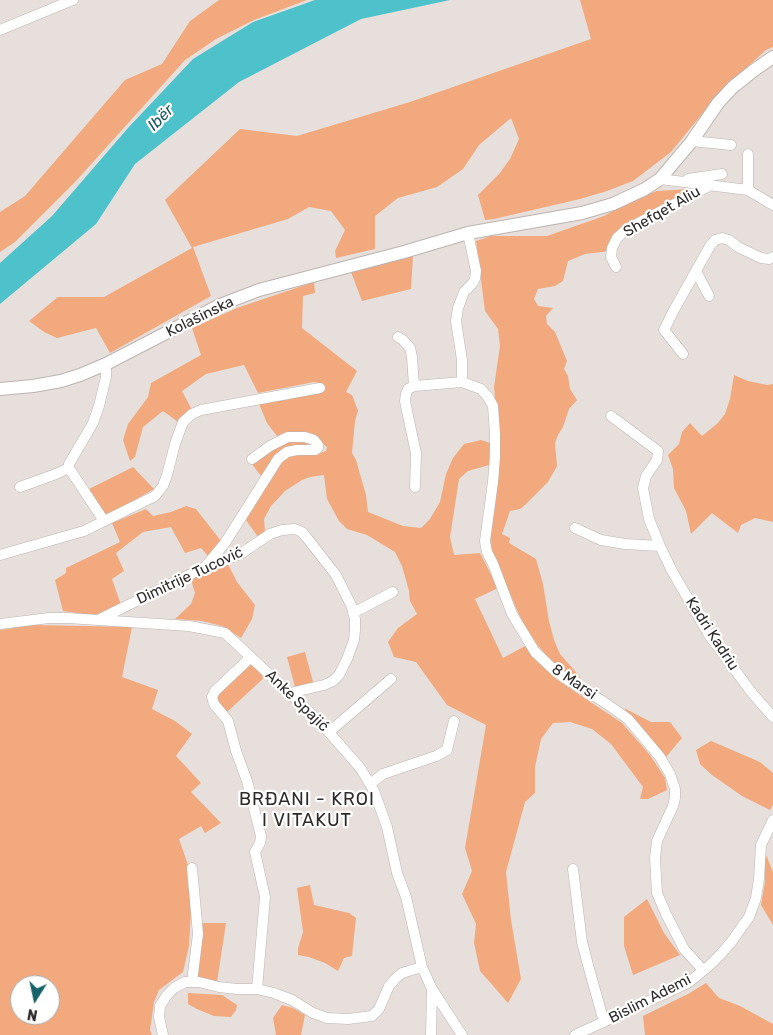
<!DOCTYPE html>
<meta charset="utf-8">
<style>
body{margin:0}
#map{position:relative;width:773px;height:1035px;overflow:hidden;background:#e7dfdb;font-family:Rubik,sans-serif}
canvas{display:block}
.north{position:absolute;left:10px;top:975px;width:50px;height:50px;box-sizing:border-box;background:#fff;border:1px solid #abaaa9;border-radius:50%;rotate:190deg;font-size:14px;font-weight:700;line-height:20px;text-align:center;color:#2e2b29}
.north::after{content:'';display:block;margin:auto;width:18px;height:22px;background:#136368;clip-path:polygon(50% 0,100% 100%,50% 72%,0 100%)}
</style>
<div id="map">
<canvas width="773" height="1035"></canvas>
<div class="north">N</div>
</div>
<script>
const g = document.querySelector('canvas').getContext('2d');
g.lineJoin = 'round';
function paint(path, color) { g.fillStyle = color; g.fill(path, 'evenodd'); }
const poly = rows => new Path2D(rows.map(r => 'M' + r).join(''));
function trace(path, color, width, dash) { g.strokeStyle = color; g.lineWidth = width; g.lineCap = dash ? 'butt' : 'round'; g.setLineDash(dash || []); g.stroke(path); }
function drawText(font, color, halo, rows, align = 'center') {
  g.font = font + ' Rubik,sans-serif'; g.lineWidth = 4.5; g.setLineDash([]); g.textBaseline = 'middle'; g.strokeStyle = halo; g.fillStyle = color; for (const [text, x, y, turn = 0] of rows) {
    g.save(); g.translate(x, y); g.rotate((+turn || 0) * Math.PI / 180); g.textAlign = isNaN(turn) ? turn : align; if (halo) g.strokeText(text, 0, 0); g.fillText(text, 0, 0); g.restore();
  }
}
const green = poly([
 [219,0,307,0,254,20,216,39,185,60,75,182,15,242,0,252,0,212,25,196,125,80,162,64,190,21],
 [580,0,773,0,773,47,766,50,720,92,671,152,633,181,607,191,580,199,494,219,485,220,478,195,499,174,510,159,519,139,511,118,479,145,463,169,437,187,398,198,375,216,375,249,336,258,335,251,345,230,331,211,309,207,288,219,193,247,211,296,110,353,96,328,57,338,44,332,29,321,58,297,104,297,192,248,165,200,240,129,297,136,410,102,591,39],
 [690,189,691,194,625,228,610,251,585,254,568,261,563,281,555,286,538,289,534,299,538,306,553,308,546,316,547,324,555,332,567,361,564,369,568,376,570,389,577,400,569,409,563,427,558,435,555,443,557,466,548,482,525,505,520,509,510,511,502,534,510,538,509,543,536,559,543,584,549,621,554,640,560,654,581,678,567,673,550,659,539,647,523,624,487,540,496,409,494,387,500,346,498,329,485,311,476,241,491,236,547,236,604,216,631,201,657,191],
 [413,256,411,289,362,301,351,272],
 [314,282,315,293,303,296,302,328,357,371,346,392,352,395,358,411,355,421,352,453,356,460,366,495,368,512,403,526,421,528,430,519,440,502,446,474,453,458,464,444,481,440,490,443,489,465,468,471,459,479,450,537,454,555,480,553,498,588,475,599,503,658,527,645,556,679,622,723,650,755,665,778,667,790,648,799,640,799,643,787,611,744,592,729,570,722,553,723,541,739,535,767,535,793,525,802,506,872,511,920,521,979,508,1003,480,971,474,943,476,924,462,894,472,871,465,848,486,725,447,705,416,662,394,657,388,642,398,628,417,614,410,601,409,591,402,566,395,552,367,535,347,529,339,521,327,499,324,475,310,477,302,480,285,491,271,506,264,519,265,531,258,537,246,520,281,462,289,456,317,454,326,451,327,447,316,438,300,433,286,432,277,436,267,423,259,404,325,390,324,384,314,382,258,393,244,365,206,374,182,391,192,410,178,422,163,411,143,427,135,457,130,461,123,440,128,424,148,397,151,383,201,355,192,328,237,308],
 [734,375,748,381,767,385,773,384,773,522,755,518,741,525,738,533,712,513,691,534,686,511,674,488,673,469,668,455,679,444,682,432,690,423,702,436,718,423,725,414,730,399],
 [301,439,308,443,308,446,272,460,261,476,252,464,285,442],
 [133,467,154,489,105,517,87,490],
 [186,506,196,509,221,541,208,556,201,548,185,553,171,527,143,532,116,553,124,571,112,579,121,605,100,615,83,614,63,611,55,580,66,573,66,568,120,542,112,523,146,509,153,516,171,512],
 [228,564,237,582,255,605,252,619,241,638,222,626,202,621,175,619,191,604,195,593,190,577],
 [33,625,132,627,122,677,158,690,152,709,175,721,192,734,176,756,201,783,191,792,221,823,205,833,201,826,179,839,188,865,191,911,189,946,183,972,159,990,154,1002,150,1030,152,1035,0,1035,0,630],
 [20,985,50,985,50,1015,20,1015],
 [305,652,313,682,295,687,287,657],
 [249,663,266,676,227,712,220,704,217,699,221,690],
 [624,708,651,722,670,722,682,738,666,757],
 [711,741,760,762,773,773,773,805,770,810,742,796,712,775,700,764,696,750],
 [764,850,773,872,773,925,761,905,765,882],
 [310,885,314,905,349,913,356,918,352,956,344,958,338,971,325,963,309,957,298,955,298,948,303,932,297,888],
 [647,899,664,933,680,955,633,975,624,946,624,917],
 [200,923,226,923,217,982,197,977],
 [706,983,719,998,740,1006,773,1024,773,1035,645,1035,643,1016,688,994],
 [188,993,222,995,237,1005,236,1010,231,1017,214,1016,197,1009,188,1004],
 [282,1005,293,1008,305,1015,301,1035,276,1035,273,1018]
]);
const water = poly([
 [315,0,450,0,361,19,239,82,135,164,96,224,0,304,0,263,52,216,128,128,193,59,253,22]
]);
const minor = poly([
 [0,30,73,0],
 [692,141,731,145],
 [660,179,748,190,773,205],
 [688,179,722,174],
 [748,190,748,154],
 [616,267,611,257,612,248,617,238,627,229,709,186],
 [696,271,709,296],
 [398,337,403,340,410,348,412,357,414,386],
 [683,354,668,335,664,330,675,308,710,246,715,240,722,238,729,240,738,247,761,258,769,259,773,257],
 [462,382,481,389,488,397,493,406,495,434,495,457,493,482,485,541,487,552,493,564,512,614,535,652,553,669,566,679,604,702,628,719,660,757,670,774,675,789,675,798,673,806,657,841,655,858,657,893,666,914,684,949,703,970],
 [611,416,658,451,657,460,646,476,643,488,649,519,660,546,672,571,709,635,752,693,773,717],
 [20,487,56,474,69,468],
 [415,487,416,453,407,411,405,401,406,394,408,389,414,386,462,382,462,360,456,321,458,308,464,292,472,284,475,279,476,271,468,233],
 [104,521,69,468,69,464,93,423,99,406,106,377,106,364],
 [575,528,601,540,625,544,660,546],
 [0,555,84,531,155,496,163,486,167,475,175,444,183,422,192,414,201,410,320,388],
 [205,567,225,543,278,459,287,452,297,450,315,450,318,448,318,445,314,440,305,437,288,437,270,446,252,459],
 [353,613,393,592],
 [100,619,205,567,224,561,242,553,270,534,282,530,295,529,302,532,307,538,336,575,352,607,355,619,355,630,354,640,347,659,339,675,333,681,324,685,290,693],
 [0,624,49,618,68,618,189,626,225,633,320,722,361,769,374,791,387,827,397,873,406,897,422,967,432,989,462,1035],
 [251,657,215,691,212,697,214,704,228,721,236,751,247,781,261,836,260,843,255,852,265,897,257,989],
 [329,732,391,679],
 [370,784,383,774,436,756,447,750,454,721],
 [573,869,582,942,588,965,604,1022],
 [192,982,198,934,192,868],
 [163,1035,159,1017,160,1006,167,995,174,988,185,982,199,982,219,987,237,989,257,989,274,993,292,1000,313,1013,327,1018,348,1019,372,1016,379,1009,389,986,395,979,402,973,422,967],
 [431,1035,432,990],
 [575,1035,688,983,710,965,720,955,732,941,749,917,756,898,759,879,761,845,773,820]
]);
const major = poly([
 [0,389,33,386,61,381,80,375,106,364,220,305,259,290,404,252,468,233,582,213,613,204,645,189,660,179,692,141,718,103,733,87,753,71,773,57]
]);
const streetNames = [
 ["Shefqet Aliu",662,212,-30],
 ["Kolašinska",200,317,-26],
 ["Dimitrije Tucović",190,576,-25],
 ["Kadri Kadriu",712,634,57],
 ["8 Marsi",574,682,34],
 ["Anke Spajić",297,701,44],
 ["Bislim Ademi",650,999,-27]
];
const waterNames = [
 ["Ibër",161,118,-45]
];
const quarterNames = [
 ["BRĐANI - KROI",307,800],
 ["I VITAKUT",307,821]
];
paint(green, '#f1a97d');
paint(water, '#4ec2cb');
trace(minor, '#bcb4b0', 11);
trace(major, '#bcb4b0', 14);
trace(minor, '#fff', 10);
trace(major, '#fff', 12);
drawText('15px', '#2e2b29', '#fff', streetNames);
drawText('italic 16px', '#18595e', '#fff', waterNames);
g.letterSpacing = '1px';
drawText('18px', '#2e2b29', '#fff', quarterNames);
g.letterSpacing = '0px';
</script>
